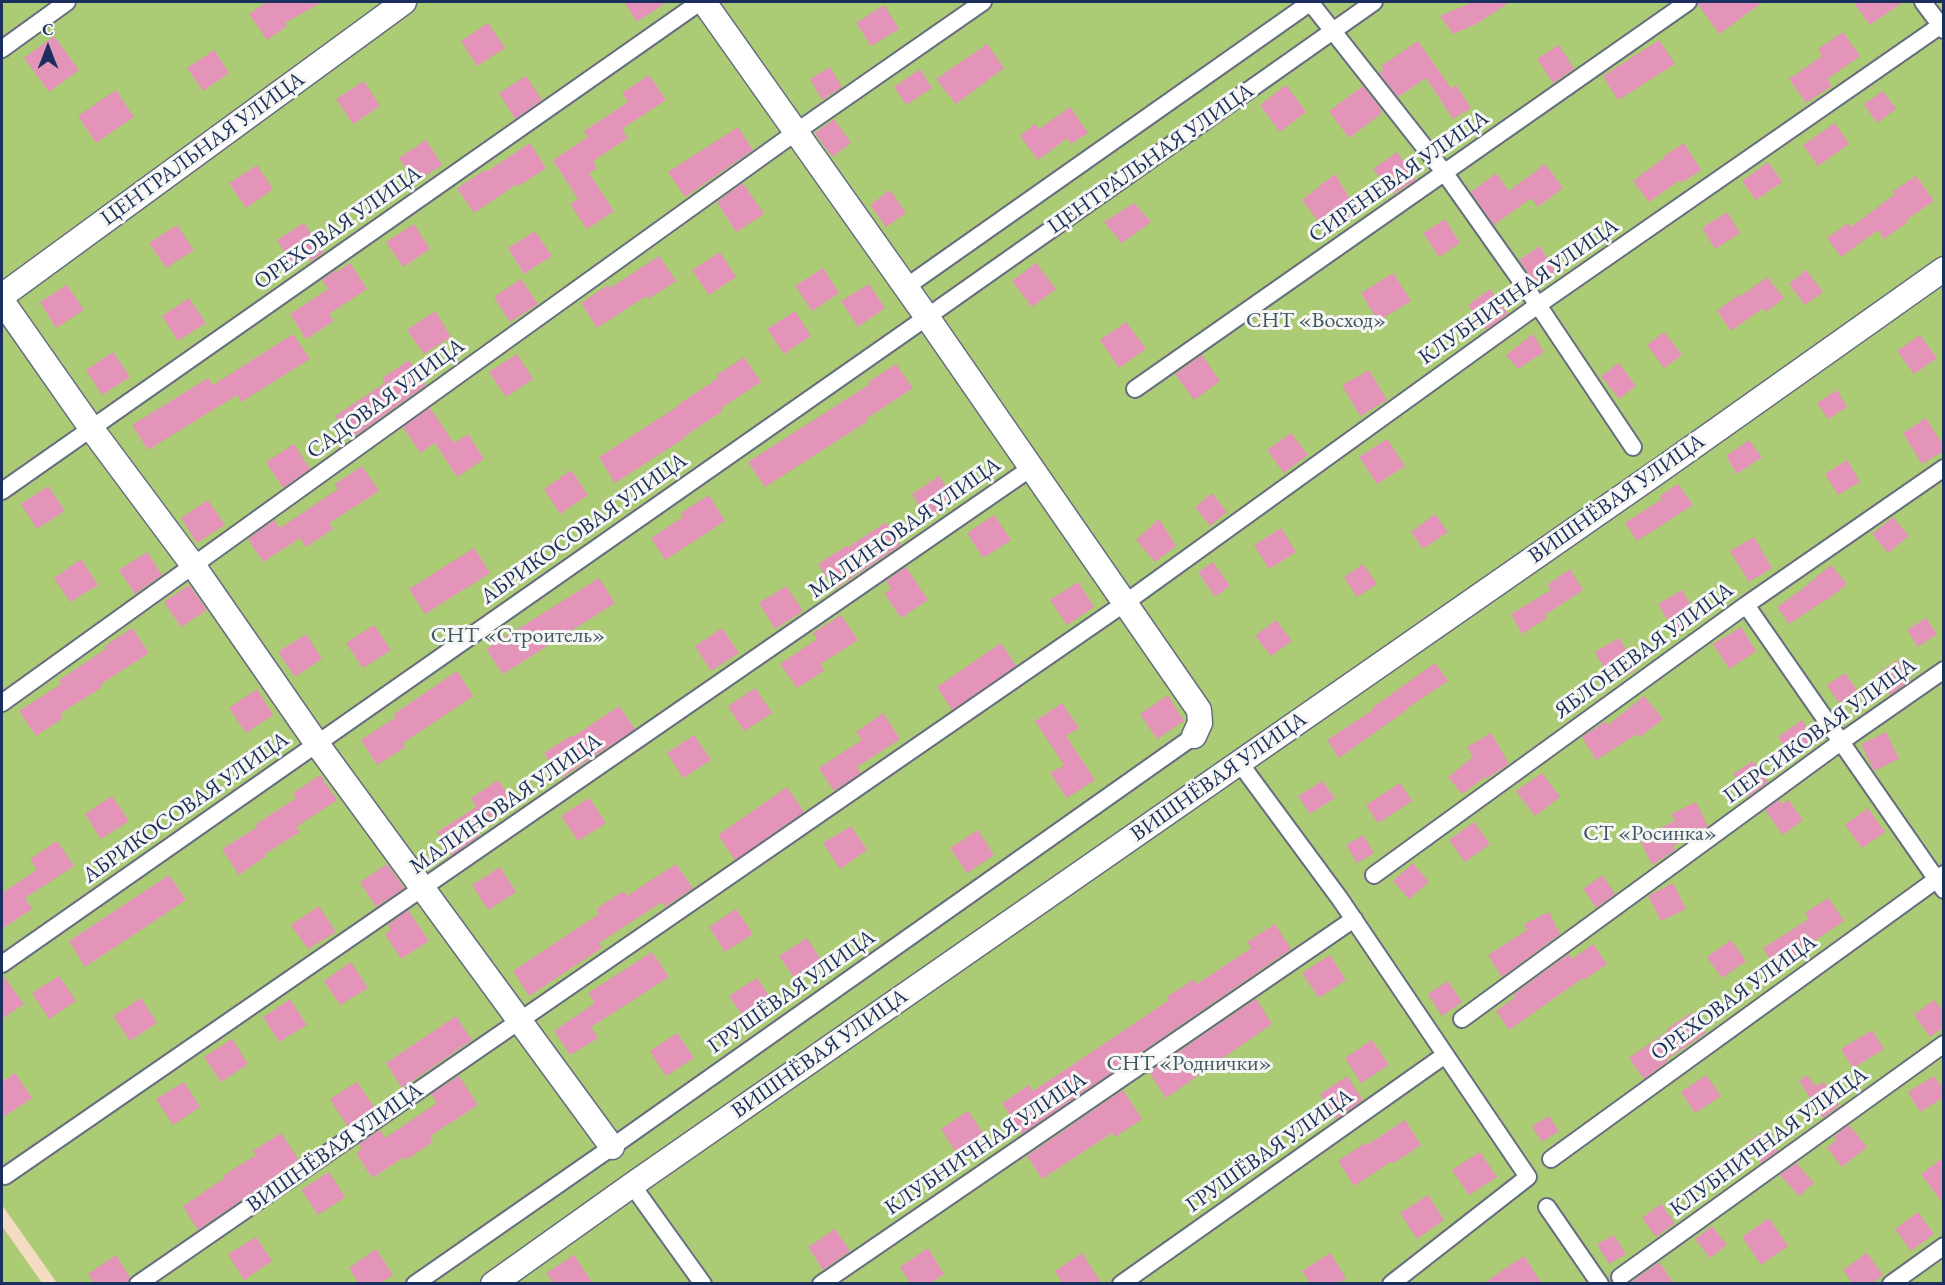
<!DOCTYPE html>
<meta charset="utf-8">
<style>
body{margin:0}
#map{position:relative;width:1945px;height:1285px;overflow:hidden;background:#f3dcc1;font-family:"EB Garamond",serif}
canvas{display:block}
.frame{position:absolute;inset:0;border:3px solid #1b2f5e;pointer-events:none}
.north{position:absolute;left:18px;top:18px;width:60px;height:60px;-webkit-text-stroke:4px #f6f6f2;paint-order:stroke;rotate:0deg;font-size:16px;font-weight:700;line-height:24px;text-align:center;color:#1b2f5e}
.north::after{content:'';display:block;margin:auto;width:21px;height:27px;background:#1b2f5e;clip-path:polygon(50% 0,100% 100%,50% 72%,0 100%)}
</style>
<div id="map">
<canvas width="1945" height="1285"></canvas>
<div class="frame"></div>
<div class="north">С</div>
</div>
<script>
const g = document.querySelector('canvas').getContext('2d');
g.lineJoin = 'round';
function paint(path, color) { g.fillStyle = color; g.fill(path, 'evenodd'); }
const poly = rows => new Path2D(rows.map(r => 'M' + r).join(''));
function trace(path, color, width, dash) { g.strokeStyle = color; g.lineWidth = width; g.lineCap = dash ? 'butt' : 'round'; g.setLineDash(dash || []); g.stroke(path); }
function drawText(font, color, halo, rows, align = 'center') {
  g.font = font + ' "EB Garamond",serif'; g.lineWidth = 6; g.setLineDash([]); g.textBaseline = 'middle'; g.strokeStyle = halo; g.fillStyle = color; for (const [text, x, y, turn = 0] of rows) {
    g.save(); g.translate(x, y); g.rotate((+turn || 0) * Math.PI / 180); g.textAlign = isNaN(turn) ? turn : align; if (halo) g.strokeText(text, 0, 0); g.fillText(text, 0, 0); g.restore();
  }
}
const green = poly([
 [2,2,1943,2,1943,1283,57,1283,2,1205],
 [2,1226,42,1283,2,1283]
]);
const building = poly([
 [267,2,322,2,285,23,287,26,267,40,249,14],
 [624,2,667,2,637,22],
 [1473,2,1510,2,1476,24,1453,34,1440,16],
 [1698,2,1763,2,1719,34,1698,4],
 [1853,2,1903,2,1870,25],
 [884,5,899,29,871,46,856,23],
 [488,23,505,48,477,66,461,41],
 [1843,32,1860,56,1827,79,1832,86,1806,103,1789,79,1822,56,1818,49],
 [54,36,79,70,49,92,24,58],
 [1659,40,1675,64,1618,100,1603,76],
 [1418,41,1451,88,1456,85,1471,108,1453,119,1426,78,1398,97,1379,73,1384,70,1381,66],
 [987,44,1004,68,956,104,936,79],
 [1559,45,1574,69,1553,83,1537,59],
 [214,50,229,73,203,91,187,68],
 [830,67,842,87,822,100,810,79],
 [920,69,932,88,906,105,894,87],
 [649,75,666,100,622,129,628,138,593,161,597,168,589,173,614,211,587,229,570,204,578,199,553,160,588,137,584,131,628,102,622,93],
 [526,76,542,100,515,119,499,93],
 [364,81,380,106,353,124,336,99],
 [1286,85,1306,112,1280,132,1260,105],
 [1363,86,1381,109,1380,110,1382,113,1349,138,1329,111],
 [116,90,134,117,96,143,78,116],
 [1883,91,1896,109,1877,123,1864,104],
 [1070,107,1088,133,1071,144,1067,138,1038,160,1020,136,1035,124,1039,129],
 [834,119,851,143,832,157,815,133],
 [1835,123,1849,144,1818,166,1803,145],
 [738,127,753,150,685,197,668,172],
 [426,140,442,165,415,183,399,158],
 [530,143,546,168,519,186,517,184,474,213,457,188,485,170,486,172],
 [1684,143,1701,170,1682,183,1680,180,1649,202,1633,181,1665,157,1664,156],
 [1397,152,1416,180,1393,194,1373,169],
 [1768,162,1782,182,1756,200,1742,181],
 [1545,164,1563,188,1538,207,1531,198,1494,225,1471,192,1496,173,1509,191],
 [257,165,273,189,246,208,229,183],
 [1335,174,1359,214,1327,233,1302,200],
 [1916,176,1934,201,1906,220,1908,222,1884,239,1878,230,1841,257,1827,238,1848,223,1851,227,1895,194,1893,191],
 [743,183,764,214,736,232,717,202],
 [890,190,906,213,886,227,870,205],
 [1134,203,1151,222,1122,243,1104,222],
 [1727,212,1740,233,1715,249,1702,228],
 [1445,219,1460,243,1439,257,1423,233],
 [304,223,324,252,310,262,307,257,293,266,277,240],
 [414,224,430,249,403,267,386,242],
 [177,225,194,250,166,268,149,243],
 [535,231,552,256,524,274,508,248],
 [1540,246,1556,272,1537,285,1519,260],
 [720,252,736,277,709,295,692,270],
 [659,256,676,281,648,299,646,296,597,328,581,303,608,285,610,288],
 [350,263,367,289,329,314,334,321,306,339,290,314,328,289,322,280,336,270,337,272],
 [1036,263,1056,289,1032,307,1012,281],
 [823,268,839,293,812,311,795,286],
 [1806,270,1823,292,1805,305,1789,284],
 [1393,273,1411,301,1378,321,1361,293],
 [1767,277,1784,298,1766,312,1763,308,1731,331,1717,311,1740,294,1741,296],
 [521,279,538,304,510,322,494,297],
 [869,284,885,308,858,327,841,301],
 [67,285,84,310,56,328,40,302],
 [1490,289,1508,314,1486,330,1468,305],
 [189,298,206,323,178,341,162,316],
 [435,311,451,337,424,354,407,330],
 [795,311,811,336,784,354,767,329],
 [1126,322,1146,349,1119,368,1100,340],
 [1664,332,1682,355,1664,368,1647,345],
 [293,334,310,359,241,402,237,395,148,450,132,425,208,378,213,385],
 [1533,334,1544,352,1518,369,1506,355],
 [1920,335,1937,358,1914,374,1897,351],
 [113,352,130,377,102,395,86,370],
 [517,354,533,379,506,397,489,372],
 [1202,355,1220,381,1194,400,1175,374],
 [744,357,761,382,721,408,723,411,685,436,686,437,615,483,599,457,680,405,679,404,718,378,717,375],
 [409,360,426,385,351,439,335,416,385,383,382,378],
 [1619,363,1636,386,1619,399,1601,376],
 [896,364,913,388,866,419,868,421,765,487,748,462,870,384,868,382],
 [1369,370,1387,400,1360,416,1342,385],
 [1837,390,1847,407,1828,419,1817,403],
 [430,408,454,443,468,434,484,459,457,477,435,443,420,453,403,427],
 [1926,418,1944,447,1944,451,1922,464,1903,433],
 [1291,433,1308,455,1284,473,1267,450],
 [1387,439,1405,466,1377,484,1359,457],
 [1749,440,1762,457,1737,474,1726,456],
 [294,444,310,469,283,488,266,462],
 [1847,460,1860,482,1838,495,1825,474],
 [362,466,379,491,329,523,333,529,306,547,300,538,263,562,248,539,274,520,280,528,338,489,335,484],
 [571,470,588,495,560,514,544,489],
 [939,476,956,501,928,520,912,494],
 [1678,484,1693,505,1637,541,1625,523,1662,499,1660,496],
 [48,486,65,511,37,529,21,504],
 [1212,493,1227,512,1210,526,1195,507],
 [709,495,725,521,665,560,651,538,683,517,681,513],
 [208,500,225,525,197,543,181,518],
 [1435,514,1448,532,1423,549,1411,532],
 [994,515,1011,540,983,558,967,533],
 [1893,517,1909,536,1888,553,1872,534],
 [1159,519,1176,546,1155,562,1136,540],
 [886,522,901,545,835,589,818,564,846,546,847,548],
 [1281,528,1296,552,1269,569,1254,545],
 [1754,537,1772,568,1749,582,1730,551],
 [474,548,490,573,425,614,409,589],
 [147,552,162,575,135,594,119,570],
 [81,559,98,585,70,602,54,578],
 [1213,562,1230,586,1215,597,1198,572],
 [1363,564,1377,584,1357,597,1344,577],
 [1831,565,1847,584,1826,601,1825,600,1789,624,1777,607,1801,590],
 [906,567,928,600,901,618,884,593,891,589,886,581],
 [1570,569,1583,590,1545,615,1547,618,1522,634,1511,614,1551,590,1547,585],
 [599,578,615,603,503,674,486,649],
 [1078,582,1094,607,1067,625,1050,600],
 [189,585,207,610,181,627,164,602],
 [786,586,803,611,775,629,759,603],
 [1682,590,1701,621,1677,636,1658,604],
 [841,615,858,640,820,664,824,671,797,688,780,664,817,639,813,633],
 [1926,618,1937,634,1918,647,1907,630],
 [1276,620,1292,641,1271,656,1255,636],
 [374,625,391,650,363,668,346,643],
 [1741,627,1756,651,1729,669,1713,644],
 [132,628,149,653,101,684,102,687,60,714,63,718,36,736,19,711,61,684,59,680,106,649,105,646],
 [722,628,739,653,711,671,695,646],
 [306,634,322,659,295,677,278,652],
 [1619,638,1637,669,1613,683,1595,652],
 [1001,643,1016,666,952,710,937,687],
 [1897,660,1911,680,1890,695,1876,675],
 [1435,663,1448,681,1407,708,1408,709,1339,758,1327,740,1373,710,1372,708],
 [457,671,473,696,403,743,405,747,377,765,361,740,396,717,394,714],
 [1845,673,1857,690,1839,703,1827,685],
 [755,688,772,713,744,731,728,706],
 [257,689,273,715,246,733,229,708],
 [1168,695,1184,721,1157,739,1140,714],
 [1644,696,1663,719,1640,737,1637,734,1596,760,1582,737,1606,721,1608,725],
 [1062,703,1079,728,1066,736,1095,780,1067,798,1050,773,1064,765,1035,721],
 [619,706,635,729,561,778,544,753,572,735,573,737],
 [883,713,900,739,857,767,861,773,834,791,819,768,862,740,856,732],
 [1802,720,1815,739,1791,755,1778,737],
 [1886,732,1899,759,1874,771,1861,744],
 [1491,733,1509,764,1486,779,1485,777,1462,794,1448,777,1473,757,1467,747],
 [694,735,711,760,683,778,667,753],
 [1753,761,1768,782,1748,797,1733,774],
 [1542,773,1560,797,1535,816,1516,791],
 [320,775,337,800,296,827,300,832,265,854,266,856,239,875,222,849,257,827,256,824,296,798,293,793],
 [498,780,515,805,476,831,479,836,452,855,437,832,476,807,471,798],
 [1322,781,1335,798,1310,814,1298,796],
 [1400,783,1412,801,1378,823,1366,805],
 [787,787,804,812,735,860,718,835],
 [112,796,129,821,101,839,85,814],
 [589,798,606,823,578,841,561,816],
 [1779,800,1782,804,1788,800,1803,820,1783,835,1765,810],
 [1696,802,1708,826,1698,834,1673,846,1675,850,1652,865,1639,838,1675,821,1671,814],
 [1868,808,1885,832,1862,848,1845,825],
 [1474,822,1490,844,1465,862,1449,840],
 [851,826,867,850,840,869,823,843],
 [978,830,994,855,967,873,950,848],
 [1363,835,1374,853,1357,863,1346,845],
 [57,841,74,866,25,898,32,909,2,929,2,893,37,870,30,859],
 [1413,863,1429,882,1409,899,1393,881],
 [387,864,404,888,376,907,360,882],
 [676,864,693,888,665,907,662,902,599,943,602,948,529,996,513,971,599,914,596,909,624,891,627,896],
 [500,867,516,892,488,910,472,885],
 [169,875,186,900,85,967,69,941],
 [1602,875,1615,894,1596,908,1583,889],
 [1673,883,1686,909,1661,921,1648,896],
 [1828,898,1844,921,1799,951,1802,956,1777,972,1763,948,1809,919,1805,913],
 [319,906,336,932,308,949,291,925],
 [736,909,753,934,725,952,709,927],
 [408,910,429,941,401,959,385,934,391,930,388,925],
 [1549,912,1560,934,1502,977,1488,955,1527,930,1524,924],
 [1275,924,1291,949,1022,1134,1002,1103,1029,1085,1033,1091,1074,1064,1169,1000,1167,997,1194,979,1197,984,1251,948,1247,942],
 [807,938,823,963,796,981,779,956],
 [1731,940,1746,961,1722,978,1707,957],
 [1593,944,1607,964,1584,980,1583,978,1509,1030,1496,1011,1515,997,1514,994,1569,954,1572,959],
 [652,952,669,977,591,1027,598,1038,570,1055,554,1031,595,1003,588,993],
 [1330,955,1346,980,1319,998,1302,973],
 [351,962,368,988,340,1005,324,981],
 [2,974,24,1004,2,1019],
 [59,976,76,1001,49,1019,32,993],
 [757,978,774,1003,746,1021,729,996],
 [1448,981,1462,1002,1442,1016,1428,994],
 [141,998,157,1023,130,1041,113,1016],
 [290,999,307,1025,279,1042,263,1017],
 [1256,999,1272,1024,1166,1098,1149,1072],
 [1934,1000,1944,1012,1944,1027,1930,1037,1914,1015],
 [1692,1012,1706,1033,1667,1059,1668,1061,1644,1079,1629,1058,1668,1031,1667,1029],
 [456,1016,472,1040,402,1088,386,1063],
 [1872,1030,1884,1049,1853,1068,1841,1049],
 [677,1033,694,1058,666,1076,650,1051],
 [232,1039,248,1064,221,1082,204,1057],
 [1372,1040,1389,1065,1361,1083,1345,1058],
 [15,1073,32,1098,2,1118,2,1082],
 [1706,1075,1721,1096,1695,1113,1681,1092],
 [1807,1075,1816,1086,1824,1082,1839,1106,1823,1118,1799,1081],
 [459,1076,478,1105,430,1136,433,1142,406,1160,404,1157,372,1178,356,1153,362,1149,359,1144,380,1130,385,1138,437,1103,431,1094],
 [1347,1076,1363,1100,1336,1119,1320,1094],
 [1934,1076,1944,1091,1944,1097,1920,1112,1908,1092],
 [184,1082,200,1107,173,1125,156,1099],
 [357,1082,374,1107,348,1127,330,1099],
 [1123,1090,1142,1119,1115,1137,1112,1133,1042,1179,1027,1156],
 [968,1111,985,1136,957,1154,941,1129],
 [1549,1116,1559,1131,1542,1142,1532,1126],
 [1405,1120,1421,1145,1394,1163,1392,1161,1354,1186,1338,1161,1365,1143,1367,1145],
 [1849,1125,1867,1147,1842,1167,1827,1148,1836,1140,1834,1136],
 [1764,1131,1778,1151,1761,1163,1747,1142],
 [281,1133,299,1160,198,1230,183,1206,225,1178,223,1176,256,1155,253,1151],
 [1480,1152,1497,1177,1469,1195,1452,1170],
 [1944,1157,1944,1205,1921,1174],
 [1796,1163,1814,1183,1799,1196,1780,1175],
 [329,1172,345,1197,318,1215,301,1190],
 [1428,1195,1444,1220,1417,1239,1400,1213],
 [1661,1204,1675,1223,1656,1237,1642,1218],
 [1918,1212,1934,1234,1911,1251,1895,1229],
 [1769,1218,1788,1246,1761,1265,1742,1237],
 [1712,1226,1727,1245,1710,1258,1695,1239],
 [835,1229,850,1251,823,1270,808,1247],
 [1614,1235,1626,1254,1609,1264,1597,1244],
 [256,1237,272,1261,244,1280,228,1254],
 [928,1248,944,1274,929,1284,911,1284,900,1267],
 [376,1249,393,1275,379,1284,359,1284,349,1268],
 [1082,1253,1102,1284,1063,1284,1055,1271],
 [1330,1253,1346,1278,1338,1284,1311,1284,1302,1271],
 [1867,1253,1883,1275,1871,1284,1853,1284,1843,1270],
 [116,1255,130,1277,128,1284,95,1284,88,1274],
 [574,1255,593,1284,554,1284,546,1273],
 [1524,1256,1542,1284,1482,1284],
 [1659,1262,1674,1284,1629,1284]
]);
const street = poly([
 [1310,2,1444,172,1538,305,1633,447],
 [1923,2,1944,30],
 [2,49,67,2],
 [906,287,1311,2],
 [1135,389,1688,2],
 [2,491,700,2],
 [1746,605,1944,890],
 [2,703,796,132,983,2],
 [1239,762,1340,899,1528,1177,1391,1284],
 [1374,875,1746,605,1944,468],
 [2,964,927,317,1374,2],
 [1462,1019,1842,741,1944,670],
 [1551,1159,1944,874],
 [5,1176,1031,468],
 [632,1185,703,1284],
 [1547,1207,1600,1284],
 [1620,1277,1944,1044],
 [138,1284,1125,603,1538,305,1944,23],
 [415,1284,612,1147,1194,736],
 [821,1284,1354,919],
 [1121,1284,1445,1055],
 [1891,1284,1944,1246]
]);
const secondary = poly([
 [704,2,927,317,1199,710,1200,723,1194,736],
 [2,296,404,2],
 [2,301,91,428,193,565,317,744,612,1147],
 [493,1284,632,1185,1656,473,1944,269]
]);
const streetNames = [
 ["ЦЕНТРАЛЬНАЯ УЛИЦА",203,149,-36],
 ["ЦЕНТРАЛЬНАЯ УЛИЦА",1151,159,-35],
 ["СИРЕНЕВАЯ УЛИЦА",1399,177,-35],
 ["ОРЕХОВАЯ УЛИЦА",338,228,-35],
 ["КЛУБНИЧНАЯ УЛИЦА",1519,292,-35],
 ["САДОВАЯ УЛИЦА",386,399,-36],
 ["ВИШНЁВАЯ УЛИЦА",1617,499,-35],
 ["МАЛИНОВАЯ УЛИЦА",905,528,-35],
 ["АБРИКОСОВАЯ УЛИЦА",584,529,-35],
 ["ЯБЛОНЕВАЯ УЛИЦА",1644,651,-36],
 ["ПЕРСИКОВАЯ УЛИЦА",1820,731,-36],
 ["ВИШНЁВАЯ УЛИЦА",1219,777,-35],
 ["МАЛИНОВАЯ УЛИЦА",506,804,-35],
 ["АБРИКОСОВАЯ УЛИЦА",186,808,-35],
 ["ГРУШЁВАЯ УЛИЦА",792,992,-35],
 ["ОРЕХОВАЯ УЛИЦА",1734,998,-36],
 ["ВИШНЁВАЯ УЛИЦА",820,1054,-35],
 ["КЛУБНИЧНАЯ УЛИЦА",1769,1142,-36],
 ["КЛУБНИЧНАЯ УЛИЦА",986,1144,-34],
 ["ВИШНЁВАЯ УЛИЦА",335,1148,-35],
 ["ГРУШЁВАЯ УЛИЦА",1270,1151,-35]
];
const parkNames = [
 ["СНТ «Восход»",1316,321],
 ["СНТ «Строитель»",518,636],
 ["СТ «Росинка»",1650,834],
 ["СНТ «Роднички»",1189,1064]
];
paint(green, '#abcc75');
paint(building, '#e494b9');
trace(street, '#676c81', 20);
trace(secondary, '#676c81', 27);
trace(street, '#fff', 16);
trace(secondary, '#fff', 24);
drawText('22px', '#1b2f5e', '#f6f6f2', streetNames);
drawText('22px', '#3f5664', '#f6f6f2', parkNames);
</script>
